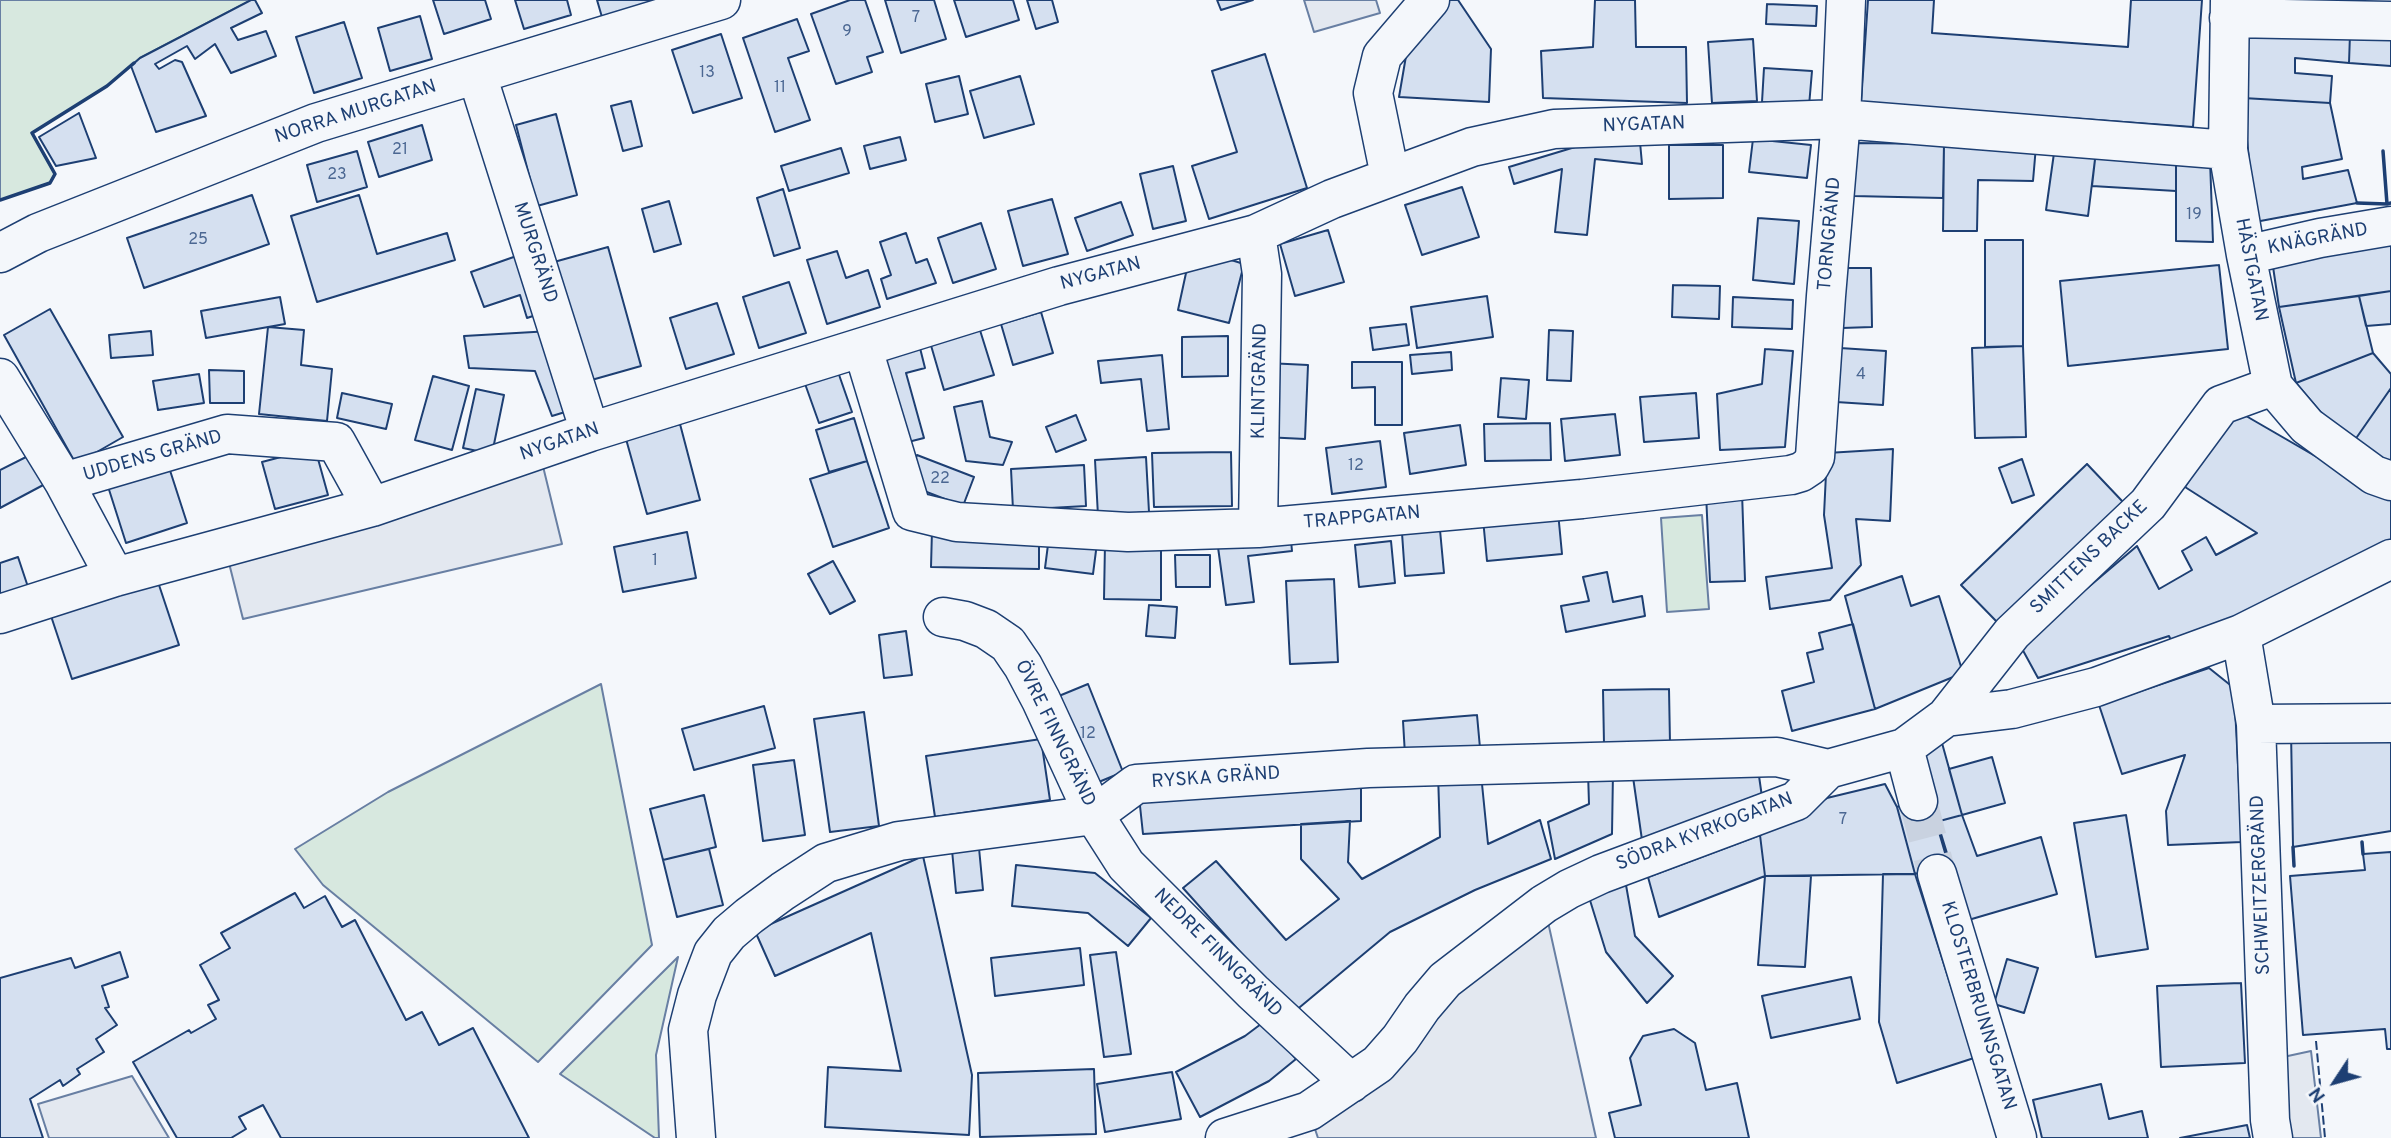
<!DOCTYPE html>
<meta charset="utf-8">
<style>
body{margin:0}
#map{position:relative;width:2391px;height:1138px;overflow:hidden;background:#f4f7fb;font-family:Overpass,sans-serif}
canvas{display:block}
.north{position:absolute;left:2300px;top:1047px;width:70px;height:70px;-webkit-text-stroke:5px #f4f7fb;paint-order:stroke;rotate:234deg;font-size:19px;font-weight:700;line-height:28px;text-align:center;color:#1d3f73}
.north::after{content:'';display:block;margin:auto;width:24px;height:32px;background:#1d3f73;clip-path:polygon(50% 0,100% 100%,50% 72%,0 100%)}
</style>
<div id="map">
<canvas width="2391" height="1138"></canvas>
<div class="north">N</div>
</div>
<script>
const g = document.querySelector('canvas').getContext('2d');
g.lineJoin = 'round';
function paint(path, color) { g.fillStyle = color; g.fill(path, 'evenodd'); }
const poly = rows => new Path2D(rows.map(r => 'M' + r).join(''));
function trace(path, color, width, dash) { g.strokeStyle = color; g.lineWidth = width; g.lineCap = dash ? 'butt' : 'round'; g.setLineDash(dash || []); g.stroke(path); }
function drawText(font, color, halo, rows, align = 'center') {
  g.font = font + ' Overpass,sans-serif'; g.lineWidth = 5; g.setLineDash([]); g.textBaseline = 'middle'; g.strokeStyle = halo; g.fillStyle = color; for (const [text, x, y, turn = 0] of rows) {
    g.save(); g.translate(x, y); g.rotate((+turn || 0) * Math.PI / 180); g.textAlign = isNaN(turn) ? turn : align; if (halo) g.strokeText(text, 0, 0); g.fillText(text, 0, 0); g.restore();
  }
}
const green = poly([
 [0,0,251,0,140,58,107,86,32,133,55,174,50,183,0,200,0,0],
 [1702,515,1709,609,1667,612,1661,518,1702,515],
 [601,684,652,945,538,1062,323,885,295,849,388,792,601,684],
 [678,957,656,1055,659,1138,655,1138,560,1074,678,957]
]);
const parking = poly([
 [1304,0,1376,0,1380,13,1314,32,1304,0],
 [539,450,562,544,243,619,225,547,539,450],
 [1544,904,1596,1138,1318,1138,1309,1111,1544,904],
 [2311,1051,2321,1138,2285,1138,2274,1059,2311,1051],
 [132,1076,169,1138,49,1138,38,1104,132,1076]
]);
const building = poly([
 [251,0,255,0,262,13,231,28,238,40,266,31,276,56,231,73,215,44,195,59,187,46,155,64,159,69,175,60,182,62,206,116,156,132,131,66,140,58,251,0],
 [433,0,485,0,491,19,444,34,433,0],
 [515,0,567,0,571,15,524,29,515,0],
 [597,0,658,0,604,24,597,0],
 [850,0,865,0,883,52,867,57,872,72,836,84,811,14,850,0],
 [885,0,934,0,946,39,901,53,885,0],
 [954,0,1013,0,1019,20,966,37,954,0],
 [1027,0,1052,0,1058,22,1036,29,1027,0],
 [1217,0,1253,0,1221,10,1217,0],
 [1449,0,1458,0,1491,49,1489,102,1399,97,1406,56,1425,27,1449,0],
 [1595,0,1635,0,1636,47,1686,47,1687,103,1543,98,1541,51,1593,47,1595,0],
 [1868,0,1934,0,1932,33,2128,47,2131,0,2202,0,2193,127,1861,103,1868,0],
 [1767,4,1817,6,1816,26,1766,24,1767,4],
 [420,16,432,59,390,71,378,28,420,16],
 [797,19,809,51,788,58,810,120,775,132,743,38,797,19],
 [344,22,362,78,314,93,296,37,344,22],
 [2244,30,2350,34,2349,63,2295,58,2295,73,2332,76,2330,103,2243,98,2244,30],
 [721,34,742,98,693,113,672,50,721,34],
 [2350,34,2391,34,2391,66,2349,63,2350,34],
 [1753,39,1757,101,1712,103,1708,42,1753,39],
 [1265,54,1307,188,1209,219,1192,166,1237,152,1212,71,1265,54],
 [1764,68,1812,71,1809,106,1762,102,1764,68],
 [959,76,968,114,935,122,926,84,959,76],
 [1020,76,1034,124,984,138,970,91,1020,76],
 [2243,98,2330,103,2342,159,2302,167,2303,179,2348,170,2357,203,2255,222,2243,98],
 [631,101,642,146,623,151,611,106,631,101],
 [79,113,96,158,56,166,39,137,79,113],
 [556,114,577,195,537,206,516,125,556,114],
 [422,125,432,160,379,177,368,142,422,125],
 [900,137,906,160,870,169,864,146,900,137],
 [1753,139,1811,145,1807,178,1749,172,1753,139],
 [1595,141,1640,142,1642,164,1595,159,1587,235,1555,232,1562,169,1514,184,1509,167,1595,141],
 [1853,143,1944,144,1943,198,1853,196,1853,143],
 [1944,144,2036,146,2033,181,1978,180,1977,231,1943,231,1944,144],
 [1669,145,1723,145,1723,198,1669,199,1669,145],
 [2055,146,2096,151,2088,216,2046,210,2055,146],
 [841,148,849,173,789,191,781,166,841,148],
 [357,151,367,187,317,202,307,165,357,151],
 [2096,151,2176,158,2176,191,2092,186,2096,151],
 [2176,158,2210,160,2213,242,2176,241,2176,158],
 [1173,166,1186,221,1153,229,1140,174,1173,166],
 [1462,187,1479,237,1422,255,1405,205,1462,187],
 [783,189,800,248,774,256,757,198,783,189],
 [252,195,269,244,144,288,127,238,252,195],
 [359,195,377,254,447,233,455,260,317,302,291,216,359,195],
 [1052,199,1068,254,1023,266,1008,211,1052,199],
 [669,201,681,244,654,252,642,209,669,201],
 [1121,202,1133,235,1087,251,1075,218,1121,202],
 [1758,218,1799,221,1794,284,1753,280,1758,218],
 [981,223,996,269,953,283,938,238,981,223],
 [1328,230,1344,282,1295,296,1280,244,1328,230],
 [906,233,916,263,927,259,936,283,887,299,881,279,891,275,880,242,906,233],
 [1985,240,2023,240,2023,346,1985,347,1985,240],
 [2391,243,2391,291,2279,307,2272,260,2391,243],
 [608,247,641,366,588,381,554,262,608,247],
 [837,251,846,278,868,270,880,307,827,324,807,260,837,251],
 [525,253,545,312,527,318,520,295,484,307,471,272,525,253],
 [1215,255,1244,264,1229,323,1178,310,1186,273,1215,255],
 [2219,265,2228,349,2068,366,2060,281,2219,265],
 [1840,268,1871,268,1872,327,1842,328,1840,268],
 [789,282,806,333,759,348,743,297,789,282],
 [1673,285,1720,286,1719,319,1672,317,1673,285],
 [2391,291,2391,324,2366,326,2359,296,2391,291],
 [1487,296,1493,337,1417,348,1411,307,1487,296],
 [2359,296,2373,353,2296,383,2279,307,2359,296],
 [280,297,285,324,206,338,201,311,280,297],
 [1733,297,1793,300,1792,329,1732,327,1733,297],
 [717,303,734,354,686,369,670,318,717,303],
 [50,309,123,437,76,464,4,335,50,309],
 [1041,312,1053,353,1013,365,1001,324,1041,312],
 [1406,324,1409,345,1373,350,1370,328,1406,324],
 [268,327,304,330,301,365,332,369,327,421,259,414,268,327],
 [979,327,994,375,944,390,930,342,979,327],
 [1549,330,1573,331,1571,381,1547,380,1549,330],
 [151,331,153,355,111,358,109,335,151,331],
 [551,331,575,409,552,416,535,371,469,368,464,336,551,331],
 [1228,336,1228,376,1182,377,1182,337,1228,336],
 [919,344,925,368,906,373,924,438,896,445,873,356,919,344],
 [2023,346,2026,437,1975,438,1972,348,2023,346],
 [1840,348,1886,351,1883,405,1836,402,1840,348],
 [1765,349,1793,351,1785,447,1720,450,1717,394,1762,384,1765,349],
 [1451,352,1452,370,1412,374,1410,355,1451,352],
 [2373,353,2391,374,2391,388,2350,447,2296,383,2373,353],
 [1162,355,1169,429,1147,431,1141,379,1101,383,1098,361,1162,355],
 [1352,362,1402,362,1402,425,1375,425,1375,387,1352,388,1352,362],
 [1267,363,1308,365,1305,439,1264,437,1267,363],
 [837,369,852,412,819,423,804,381,837,369],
 [209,370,244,371,244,403,210,403,209,370],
 [199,374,204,403,158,410,153,381,199,374],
 [433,376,469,386,452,450,415,440,433,376],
 [1501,378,1529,380,1526,419,1498,417,1501,378],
 [2391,388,2391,465,2350,447,2391,388],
 [476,389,504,395,492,454,463,448,476,389],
 [342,393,392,404,386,429,337,418,342,393],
 [1696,393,1699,438,1644,442,1640,397,1696,393],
 [982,401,990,437,1012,442,1003,465,966,461,954,407,982,401],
 [2234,409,2391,500,2391,547,2174,647,2169,636,2038,678,2020,645,2137,546,2159,589,2192,570,2182,551,2206,537,2216,555,2257,533,2185,487,2234,409],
 [1615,414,1620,455,1565,461,1561,419,1615,414],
 [1076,415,1086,440,1056,452,1046,427,1076,415],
 [854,418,867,461,829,472,816,430,854,418],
 [1550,423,1551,460,1485,461,1484,424,1550,423],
 [680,424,700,500,647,514,626,439,680,424],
 [1460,425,1466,465,1410,474,1404,433,1460,425],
 [1380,441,1386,487,1332,494,1326,448,1380,441],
 [315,448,328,495,275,509,262,462,315,448],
 [1893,449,1890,521,1856,519,1861,565,1830,600,1770,609,1766,577,1832,568,1824,515,1827,453,1893,449],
 [1231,452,1232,506,1154,507,1152,453,1231,452],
 [32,454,47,483,0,508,0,470,32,454],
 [917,455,974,477,963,506,906,484,917,455],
 [1146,457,1149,512,1098,516,1095,460,1146,457],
 [166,458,187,523,126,543,105,477,166,458],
 [2022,459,2034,495,2012,503,1999,468,2022,459],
 [867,461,889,528,833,547,810,479,867,461],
 [2087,464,2123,502,1998,623,1961,585,2087,464],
 [1084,465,1086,506,1013,510,1011,469,1084,465],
 [1742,492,1745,581,1710,582,1706,493,1742,492],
 [1558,512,1562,554,1487,561,1483,519,1558,512],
 [932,530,1039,532,1039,569,931,567,932,530],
 [1290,530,1292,551,1248,556,1254,602,1226,605,1217,540,1290,530],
 [1440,530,1444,573,1405,576,1402,533,1440,530],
 [687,532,696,578,623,592,614,547,687,532],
 [1049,537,1097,543,1093,574,1045,568,1049,537],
 [1391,541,1395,583,1359,587,1355,545,1391,541],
 [1105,543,1161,544,1161,600,1104,599,1105,543],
 [1175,555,1210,555,1210,587,1176,587,1175,555],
 [18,557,31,596,0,605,0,563,18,557],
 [833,561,855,601,830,614,808,574,833,561],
 [1607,572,1613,602,1642,596,1645,616,1566,632,1561,606,1589,601,1583,577,1607,572],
 [1902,576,1911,606,1939,596,1963,673,1875,709,1845,596,1902,576],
 [1334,579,1338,662,1290,664,1286,581,1334,579],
 [158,582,179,645,72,679,51,616,158,582],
 [1149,605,1177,607,1175,638,1146,636,1149,605],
 [1853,624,1875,709,1792,731,1782,691,1814,682,1807,653,1823,649,1819,633,1853,624],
 [906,631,912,675,884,678,879,635,906,631],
 [2209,668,2234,688,2242,842,2168,845,2166,811,2185,755,2122,774,2099,705,2209,668],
 [1088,684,1123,772,1089,786,1054,698,1088,684],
 [1669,689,1670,743,1604,744,1603,690,1669,689],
 [764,706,775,748,694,770,682,729,764,706],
 [864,712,879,826,830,832,814,719,864,712],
 [1477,715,1480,748,1405,755,1403,721,1477,715],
 [2291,731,2391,731,2391,831,2293,847,2291,731],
 [1041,739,1050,800,935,817,926,756,1041,739],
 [1942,743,1962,815,1936,822,1916,750,1942,743],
 [1992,757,2005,803,1962,815,1949,769,1992,757],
 [794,760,805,835,763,841,753,765,794,760],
 [1758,769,1762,797,1642,840,1633,777,1758,769],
 [1588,772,1613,772,1612,834,1555,859,1548,822,1589,804,1588,772],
 [1438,773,1481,774,1488,844,1540,820,1551,859,1475,890,1390,932,1294,1012,1183,888,1216,861,1286,940,1339,899,1301,859,1301,824,1350,821,1348,862,1362,879,1440,837,1438,773],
 [1361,776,1361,821,1143,834,1138,787,1361,776],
 [1885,784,1897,807,1915,874,1765,876,1760,835,1827,798,1885,784],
 [704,795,716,847,663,860,650,809,704,795],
 [1930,798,1950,863,1915,874,1897,807,1930,798],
 [1962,815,1977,856,2041,837,2057,894,1965,921,1936,822,1962,815],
 [2126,815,2148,949,2096,957,2074,823,2126,815],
 [1760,835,1765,876,1659,917,1648,877,1760,835],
 [979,848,983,890,956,893,952,850,979,848],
 [709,849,723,905,677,917,663,860,709,849],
 [2391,852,2391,1049,2387,1049,2385,1029,2303,1035,2290,876,2365,870,2363,854,2391,852],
 [923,856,972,1075,969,1135,825,1127,828,1067,901,1071,871,933,775,976,755,931,923,856],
 [1016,865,1095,873,1151,918,1128,946,1088,913,1012,906,1016,865],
 [1883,874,1915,874,1974,1058,1897,1083,1879,1022,1883,874],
 [1765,876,1811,876,1805,967,1758,965,1765,876],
 [1626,885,1635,936,1673,976,1647,1003,1606,952,1589,897,1626,885],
 [295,893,304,908,325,896,342,927,355,920,406,1020,422,1012,439,1045,473,1028,529,1138,281,1138,263,1105,239,1117,246,1129,231,1138,177,1138,133,1062,189,1030,191,1033,216,1019,208,1005,219,1000,200,965,230,948,221,933,295,893],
 [1080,948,1084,985,995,996,991,958,1080,948],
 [120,952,128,977,102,986,109,1007,105,1008,117,1025,96,1039,104,1052,77,1069,80,1074,63,1086,60,1080,30,1099,43,1138,0,1138,0,978,71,958,75,968,120,952],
 [1116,952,1131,1054,1104,1057,1090,955,1116,952],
 [2007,959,2038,968,2024,1013,1994,1004,2007,959],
 [1851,977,1860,1019,1771,1038,1762,996,1851,977],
 [2241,983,2245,1063,2161,1067,2157,986,2241,983],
 [1265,1021,1296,1059,1269,1081,1200,1117,1176,1072,1245,1036,1265,1021],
 [1674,1029,1695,1043,1706,1090,1737,1083,1749,1138,1615,1138,1609,1113,1641,1105,1630,1058,1643,1036,1674,1029],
 [1094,1069,1096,1134,980,1137,978,1073,1094,1069],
 [1172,1072,1181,1119,1105,1132,1097,1084,1172,1072],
 [2101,1084,2109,1119,2142,1111,2148,1138,2042,1138,2033,1100,2101,1084],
 [2247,1125,2250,1138,2180,1138,2247,1125]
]);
const minorTunnel = poly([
 [1918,801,1937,874]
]);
const minor = poly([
 [2230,0,2228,150,2246,255,2273,386,2307,426,2374,475,2391,481],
 [2229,18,2391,21],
 [477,75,590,432],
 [1390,176,1373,93,1382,56,1430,0],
 [1256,234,1262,274,1258,528],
 [0,253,38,233,316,123,721,0],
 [2246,255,2320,238,2391,226],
 [863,349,912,511,957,522,1128,532,1258,528,1582,499,1791,475,1801,472,1810,466,1815,457,1826,296,1841,119,1846,0],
 [0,378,64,482,115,577],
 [64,482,227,434,336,442,372,507],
 [0,614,115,577,372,507,590,432,1059,286,1256,234,1332,199,1472,147,1554,129,1841,119,2228,150],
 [943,617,965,621,986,629,1008,644,1023,666,1041,700,1094,815,1126,865,1253,992,1351,1083],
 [2241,634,2256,724,2270,1120,2273,1138],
 [1946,717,2012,633,2148,504,2221,405,2273,386],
 [2256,724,2391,723],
 [1904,748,1918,801],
 [1937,874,2017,1138],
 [696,1138,688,1030,697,995,713,953,729,933,749,916,783,891,826,863,899,841,1094,815,1136,784,1368,768,1777,757,1828,769],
 [1225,1138,1309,1111,1378,1064,1400,1039,1422,1007,1445,980,1544,904,1569,889,1601,874,1796,801,1828,769,1904,748,1946,717,2012,709,2096,687,2241,634,2391,559]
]);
const fence = poly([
 [2316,1041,2325,1138]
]);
const wall = poly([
 [2383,151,2387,204,2391,203],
 [0,200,50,183,55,174,32,133,107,86,134,63],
 [2357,203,2387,204],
 [2362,842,2363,854],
 [2293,847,2294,866]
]);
const numberNames = [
 ["7",916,19],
 ["9",847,33],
 ["13",707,74],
 ["11",780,89],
 ["21",400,151],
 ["23",337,176],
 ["19",2194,216],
 ["25",198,241],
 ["4",1861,376],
 ["12",1356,467],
 ["22",940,480],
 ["1",655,562],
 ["12",1088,735],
 ["7",1843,821]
];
const streetNames = [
 ["NORRA MURGATAN",356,113,-18],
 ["NYGATAN",1644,126,-2],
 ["TORNGRÄND",1831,234,-85],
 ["KNÄGRÄND",2318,240,-11],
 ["MURGRÄND",534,253,72],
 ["HÄSTGATAN",2250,270,79],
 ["NYGATAN",1101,275,-15],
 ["KLINTGRÄND",1261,381,-89],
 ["NYGATAN",560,443,-19],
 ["UDDENS GRÄND",153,457,-16],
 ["TRAPPGATAN",1362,519,-5],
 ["SMITTENS BACKE",2090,558,-44],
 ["ÖVRE FINNGRÄND",1054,734,64],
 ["RYSKA GRÄND",1216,779,-4],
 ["SÖDRA KYRKOGATAN",1705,833,-21],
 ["SCHWEITZERGRÄND",2262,885,-92],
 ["NEDRE FINNGRÄND",1217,954,45],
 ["KLOSTERBRUNNSGATAN",1977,1006,73]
];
paint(green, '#d7e8df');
trace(green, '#687fa3', 2);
paint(parking, '#e3e8f0');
trace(parking, '#687fa3', 2);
paint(building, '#d5e0f0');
trace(building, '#1d3f73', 2);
trace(minorTunnel, '#c9d2e0', 38, [38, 19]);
trace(minor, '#1d3f73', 41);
trace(minor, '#f4f7fb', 38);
trace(fence, '#1d3f73', 2, [9, 3.5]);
trace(wall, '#1d3f73', 3.5);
drawText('16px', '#4b6792', null, numberNames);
drawText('19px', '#1d3f73', '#f4f7fb', streetNames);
</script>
